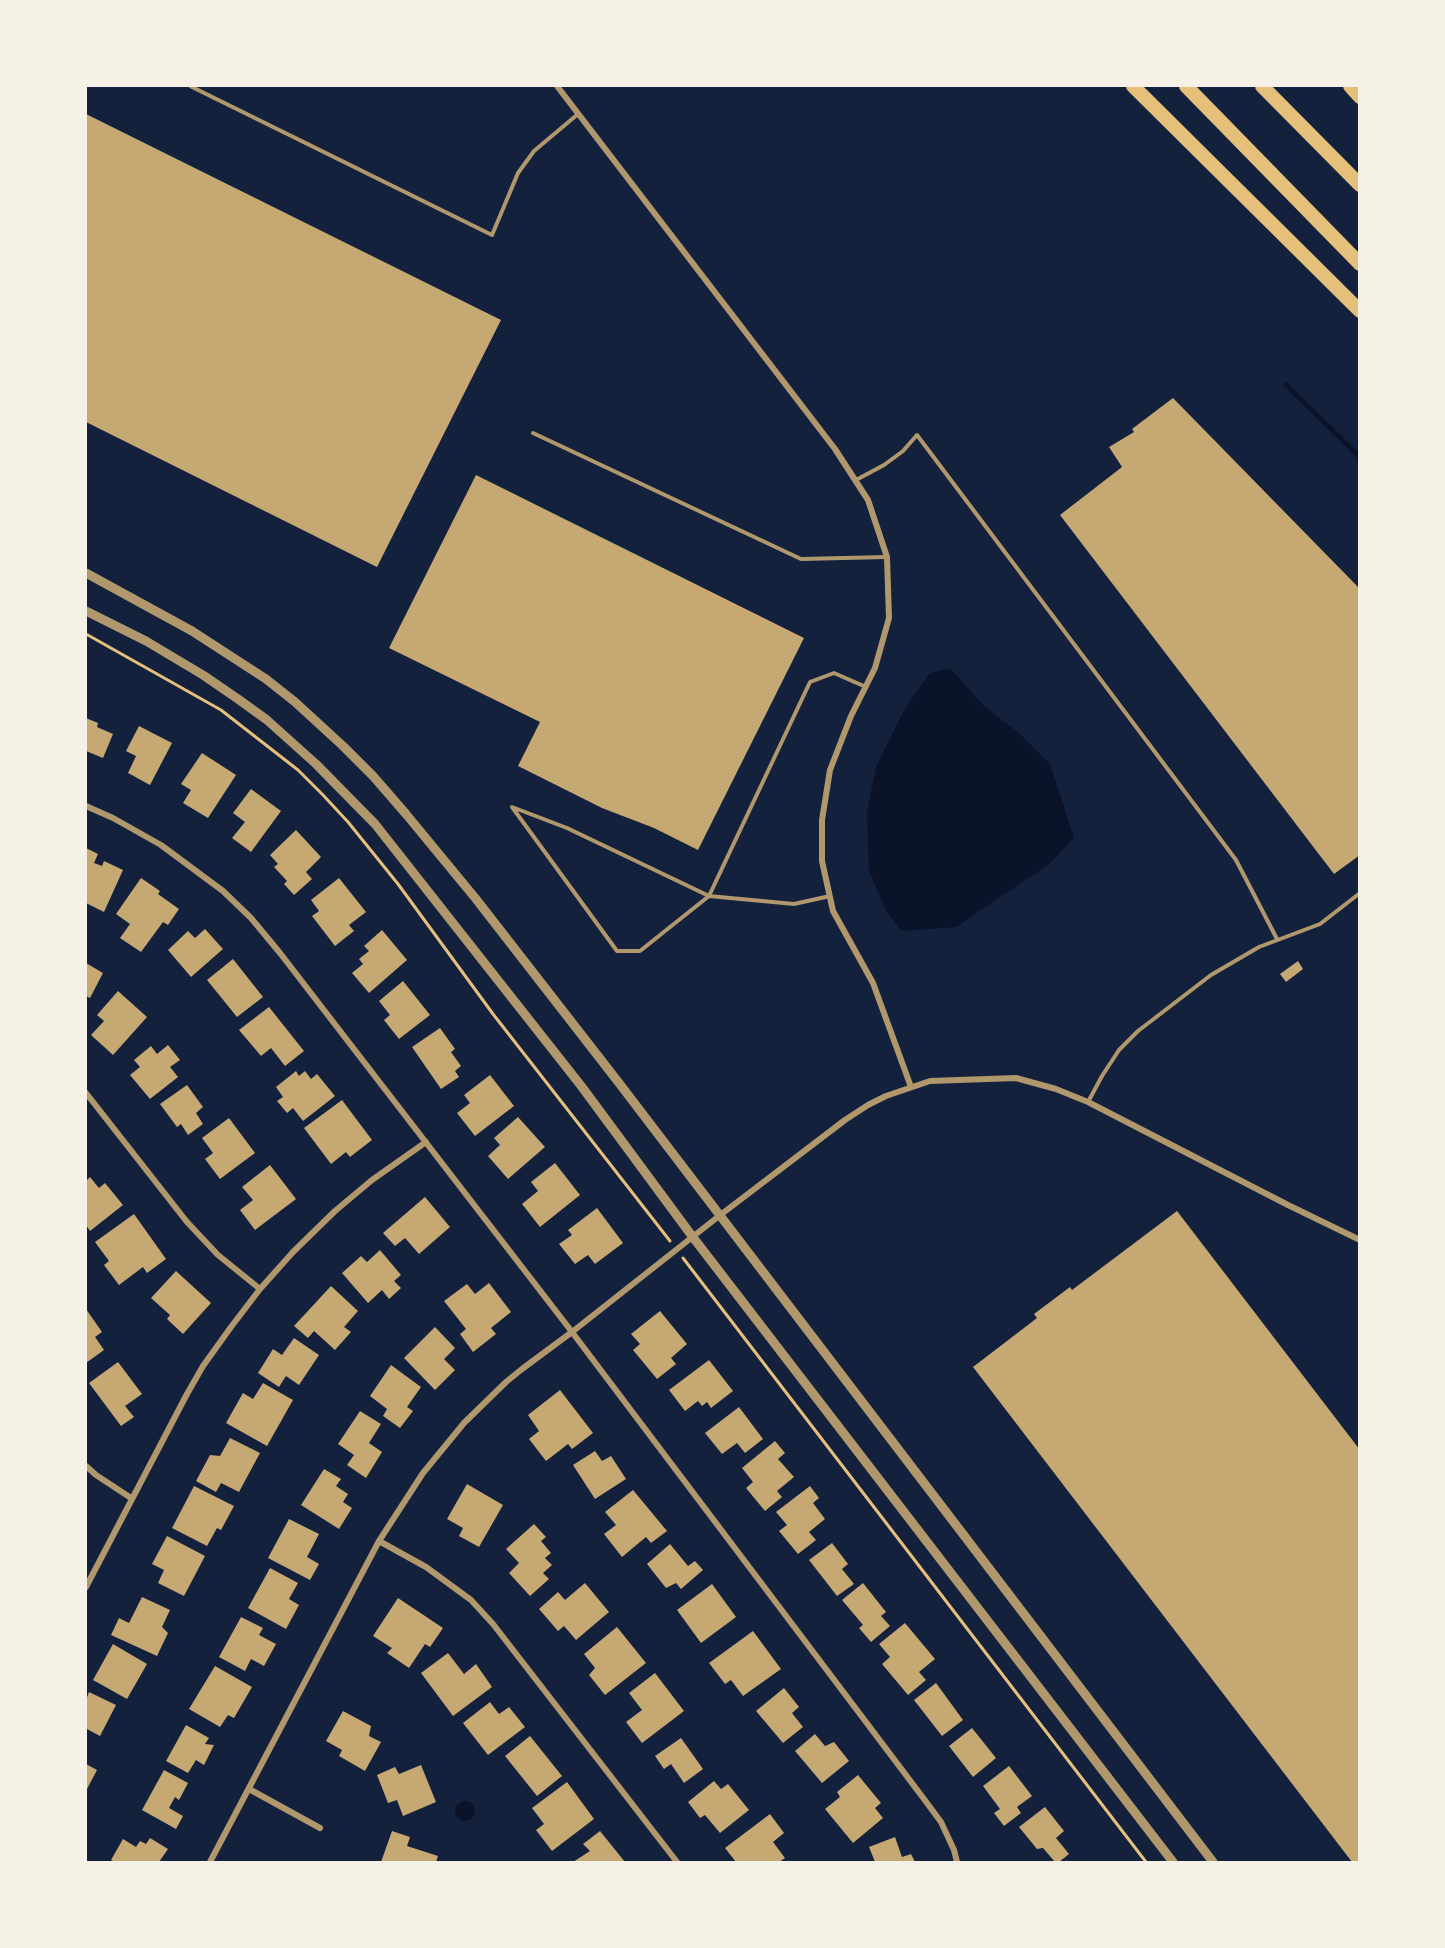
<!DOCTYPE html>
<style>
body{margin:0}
#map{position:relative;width:1445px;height:1948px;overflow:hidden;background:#14213d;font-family:Raleway,sans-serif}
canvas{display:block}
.frame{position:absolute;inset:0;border:87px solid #f6f1e7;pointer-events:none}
</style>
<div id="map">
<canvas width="1445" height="1948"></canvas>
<div class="frame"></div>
</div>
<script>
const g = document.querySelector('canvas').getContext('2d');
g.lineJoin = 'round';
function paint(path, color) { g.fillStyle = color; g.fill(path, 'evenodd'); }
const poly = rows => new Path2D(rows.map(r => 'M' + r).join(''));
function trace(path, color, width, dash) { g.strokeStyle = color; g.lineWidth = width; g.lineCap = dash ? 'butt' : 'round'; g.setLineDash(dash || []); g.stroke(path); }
const water = poly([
 [950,668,984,706,1018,732,1050,764,1074,838,1048,865,988,905,957,927,902,931,886,911,869,871,867,812,876,767,904,710,930,673],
 '455 1811a10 10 0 1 1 20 0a10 10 0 1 1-20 0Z'
]);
const stream = poly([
 [1286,385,1360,457]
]);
const building = poly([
 [86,114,501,320,377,567,86,422],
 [1173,398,1360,589,1360,855,1334,874,1060,515,1122,467,1109,447,1134,432,1132,429],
 [476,475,804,638,698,850,654,828,602,808,518,766,540,722,389,648],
 [86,718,98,723,97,727,113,734,103,758,86,751],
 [139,726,172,743,150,785,128,773,136,756,126,751],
 [202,753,236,775,208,818,183,803,191,790,181,784],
 [251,789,281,811,251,852,232,838,245,822,233,813],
 [296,830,321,857,306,872,312,879,294,895,284,884,287,881,274,867,278,864,270,855],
 [86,848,98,854,94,863,102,866,104,861,123,870,104,912,86,903],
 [141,878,160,891,158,894,179,909,168,925,163,922,141,952,120,938,130,924,116,914],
 [339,878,366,912,349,925,354,931,335,946,312,916,319,911,311,900],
 [205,929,223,949,191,977,168,950,188,931,195,938],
 [382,930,407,960,369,993,352,973,363,964,359,959,369,951,364,946],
 [233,959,263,997,237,1017,207,980],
 [1298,961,1303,969,1286,982,1280,974],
 [86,963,103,973,90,998,86,996],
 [403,981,430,1015,399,1039,384,1020,390,1015,379,1001],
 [118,991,147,1017,113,1055,91,1035,104,1021,97,1015],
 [269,1007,304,1051,285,1066,271,1048,261,1056,239,1030],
 [440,1028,455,1049,451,1052,461,1066,455,1071,459,1077,441,1089,412,1047],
 [168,1045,180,1060,170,1067,178,1077,150,1099,130,1075,140,1067,134,1060,151,1046,157,1054],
 [296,1071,299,1076,305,1071,311,1079,317,1074,335,1096,303,1121,293,1108,287,1113,277,1101,283,1097,276,1087],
 [490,1075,514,1106,475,1136,457,1113,470,1103,464,1095],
 [187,1085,203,1107,196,1113,203,1124,188,1135,181,1124,177,1127,160,1104],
 [342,1100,372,1140,350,1157,346,1152,331,1164,304,1128],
 [518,1117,545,1147,508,1179,488,1156,500,1145,494,1138],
 [229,1118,255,1153,220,1179,205,1159,213,1153,202,1138],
 [555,1163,580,1195,540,1227,522,1204,538,1191,531,1182],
 [270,1165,296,1199,255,1230,240,1210,253,1200,242,1187],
 [90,1177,99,1188,105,1183,123,1205,90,1231,86,1225,86,1181],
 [425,1197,450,1227,419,1254,405,1238,395,1246,383,1233],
 [597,1208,623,1243,595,1264,588,1255,575,1264,559,1244,572,1235,568,1230],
 [1177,1211,1360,1450,1360,1862,1352,1862,973,1367,1037,1318,1034,1314,1070,1287,1072,1290],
 [134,1214,166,1259,147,1273,143,1267,119,1285,104,1265,109,1261,95,1242],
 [380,1250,401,1275,394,1281,401,1288,389,1299,382,1290,368,1303,342,1273,361,1256,367,1262],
 [176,1271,211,1303,183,1334,167,1319,170,1315,151,1298],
 [489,1283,511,1312,491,1328,496,1334,473,1352,460,1334,466,1329,444,1301,467,1284,475,1294],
 [331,1286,358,1311,344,1327,351,1332,335,1350,314,1331,308,1338,294,1326],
 [86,1309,102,1332,95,1337,104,1350,86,1363],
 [660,1311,687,1344,671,1358,676,1364,657,1379,633,1350,640,1344,631,1334],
 [435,1327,455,1348,444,1359,455,1370,435,1390,404,1358],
 [294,1338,319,1355,299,1385,286,1376,279,1387,258,1373,273,1349,282,1355],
 [709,1360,733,1391,711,1408,707,1402,702,1406,698,1401,685,1411,669,1390],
 [118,1362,142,1394,125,1406,134,1417,121,1426,89,1383],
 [391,1365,421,1387,407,1407,413,1411,400,1428,383,1416,387,1409,370,1396],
 [263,1383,293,1400,267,1446,226,1423,243,1393,253,1399],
 [560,1390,593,1433,572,1449,568,1444,546,1461,529,1439,539,1431,528,1415],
 [739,1407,763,1439,745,1453,737,1443,722,1454,705,1433],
 [360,1411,381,1424,369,1443,382,1452,366,1478,347,1465,354,1455,338,1444],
 [230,1438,260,1453,239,1492,221,1483,216,1492,196,1481,210,1455,220,1456],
 [775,1441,785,1453,778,1459,794,1477,777,1491,782,1497,765,1511,746,1488,753,1482,742,1468],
 [595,1451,602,1461,611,1456,626,1479,595,1499,573,1465],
 [324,1469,341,1479,336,1486,348,1494,343,1502,352,1508,339,1529,301,1505],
 [467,1484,503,1505,479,1547,459,1536,463,1528,447,1519],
 [194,1486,234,1506,221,1530,217,1528,207,1546,172,1528],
 [810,1486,819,1498,813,1503,825,1519,809,1532,816,1540,798,1554,779,1531,787,1525,776,1512],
 [633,1490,667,1531,651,1543,646,1537,622,1557,604,1534,616,1525,605,1512],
 [289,1519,319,1534,307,1557,319,1564,310,1580,268,1558],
 [534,1524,546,1537,541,1541,551,1553,545,1558,552,1565,543,1573,549,1579,530,1596,509,1573,519,1563,506,1549],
 [167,1536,205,1556,184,1596,158,1583,164,1570,152,1564],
 [832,1543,848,1564,842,1569,854,1584,837,1596,809,1560],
 [670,1544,688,1566,695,1561,703,1570,681,1589,676,1583,666,1588,647,1564],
 [270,1568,298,1583,289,1599,299,1605,286,1629,248,1608],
 [585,1583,609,1612,576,1640,564,1626,558,1631,539,1609,558,1592,565,1600],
 [863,1583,886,1612,881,1616,890,1626,871,1642,859,1628,863,1625,842,1600],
 [712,1584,736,1617,701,1643,677,1610],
 [142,1597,170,1610,162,1627,168,1633,157,1656,111,1635,119,1618,129,1623],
 [398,1598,443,1628,430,1647,425,1644,409,1668,387,1653,392,1648,373,1636],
 [241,1617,263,1628,259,1635,276,1644,264,1666,251,1659,245,1671,219,1657],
 [905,1623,935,1659,919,1672,926,1680,908,1695,882,1664,890,1657,879,1644],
 [617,1627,646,1663,605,1695,589,1675,595,1668,584,1654],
 [753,1631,781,1669,743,1696,731,1680,725,1684,709,1663],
 [113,1644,147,1664,127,1699,93,1680],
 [448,1653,464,1674,476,1664,492,1687,453,1716,421,1673],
 [215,1666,252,1687,234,1718,228,1715,220,1727,189,1709],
 [655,1673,684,1711,642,1743,626,1722,642,1710,629,1693],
 [936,1683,963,1720,942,1736,914,1700],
 [784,1688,799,1707,792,1713,803,1727,783,1743,756,1711],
 [89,1692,116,1705,100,1736,87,1729,86,1733,86,1700],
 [490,1702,499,1714,509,1707,525,1727,488,1755,463,1723],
 [343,1711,371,1726,369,1736,381,1742,365,1771,339,1756,342,1750,326,1741],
 [186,1725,209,1738,205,1744,214,1745,204,1765,196,1760,188,1773,166,1761],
 [972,1728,996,1758,973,1777,949,1746],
 [815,1734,825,1746,834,1742,849,1761,822,1783,795,1751],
 [530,1736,562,1776,537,1796,505,1756],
 [681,1738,703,1769,684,1783,671,1764,664,1769,655,1756],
 [86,1764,97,1770,86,1791],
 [421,1765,436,1802,403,1816,397,1800,388,1803,377,1775,395,1767,399,1774],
 [1009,1766,1032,1796,1017,1807,1021,1813,1004,1826,994,1813,1000,1809,983,1786],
 [164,1770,188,1783,179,1800,175,1797,169,1808,183,1816,176,1829,142,1810],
 [858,1775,881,1803,875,1808,883,1818,853,1843,825,1809,840,1797,837,1792],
 [714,1781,721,1789,728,1784,749,1810,720,1833,705,1815,700,1818,688,1802],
 [567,1782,594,1819,552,1851,536,1830,544,1824,532,1808],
 [1045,1807,1064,1831,1056,1838,1069,1854,1059,1862,1055,1862,1043,1848,1037,1849,1019,1827],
 [770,1814,784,1833,773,1842,785,1858,779,1862,736,1862,725,1848],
 [392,1831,410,1837,407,1846,438,1856,436,1862,381,1862],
 [600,1831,625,1862,573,1862,590,1851,583,1844],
 [895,1837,902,1857,911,1854,915,1862,875,1862,869,1847],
 [150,1838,168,1849,159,1862,115,1862,111,1860,123,1839,136,1847,140,1841,146,1844]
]);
const path = poly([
 [86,634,221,710,298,770,323,795,348,822,398,884,493,1014,670,1241],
 [683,1258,1146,1862]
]);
const service = poly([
 [190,86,492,235,518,173,534,151,578,114],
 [533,433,801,559,887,557],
 [856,480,884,465,903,451,917,435,1236,860,1277,939],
 [830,896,794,904,709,896,640,951,617,951,512,807,567,828,709,896,810,682,834,673,866,687],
 [1088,1102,1102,1076,1119,1050,1138,1031,1211,975,1259,947,1320,924,1360,893]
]);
const minor = poly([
 [557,86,835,449,868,500,887,557,889,618,875,668,851,716,830,770,822,820,822,861,833,911,873,983,911,1087],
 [86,806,113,818,161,845,223,891,251,918,280,953,572,1332,924,1799,941,1822,954,1850,957,1862],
 [86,1093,187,1222,218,1255,260,1289],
 [86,1466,96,1475,131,1498],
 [379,1541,426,1567,471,1600,493,1624,677,1862],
 [86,1587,187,1394,203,1366,231,1327,260,1289,293,1252,335,1211,372,1180,426,1142],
 [249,1789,320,1828],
 [210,1862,379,1541,423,1473,464,1423,506,1382,522,1369,572,1332,719,1216,845,1120,868,1105,886,1096,930,1081,1016,1078,1056,1089,1088,1102,1288,1205,1360,1240]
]);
const tertiary = poly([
 [86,573,192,631,266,679,295,702,343,746,373,776,406,814,476,899,619,1083,1213,1862],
 [86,611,146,641,203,675,238,699,267,720,316,764,375,824,582,1087,692,1236,1173,1862]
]);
const motorway = poly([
 [1133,86,1360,311],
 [1186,86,1360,264],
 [1262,86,1360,185],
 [1350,86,1360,97]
]);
paint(water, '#0b132b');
trace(stream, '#0b132b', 5);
paint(building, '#c6a872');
trace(path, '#e5c07b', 3);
trace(service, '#b1986c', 4);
trace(minor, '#b1986c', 6);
trace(tertiary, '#b1986c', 9);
trace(motorway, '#e5c07b', 14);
</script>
